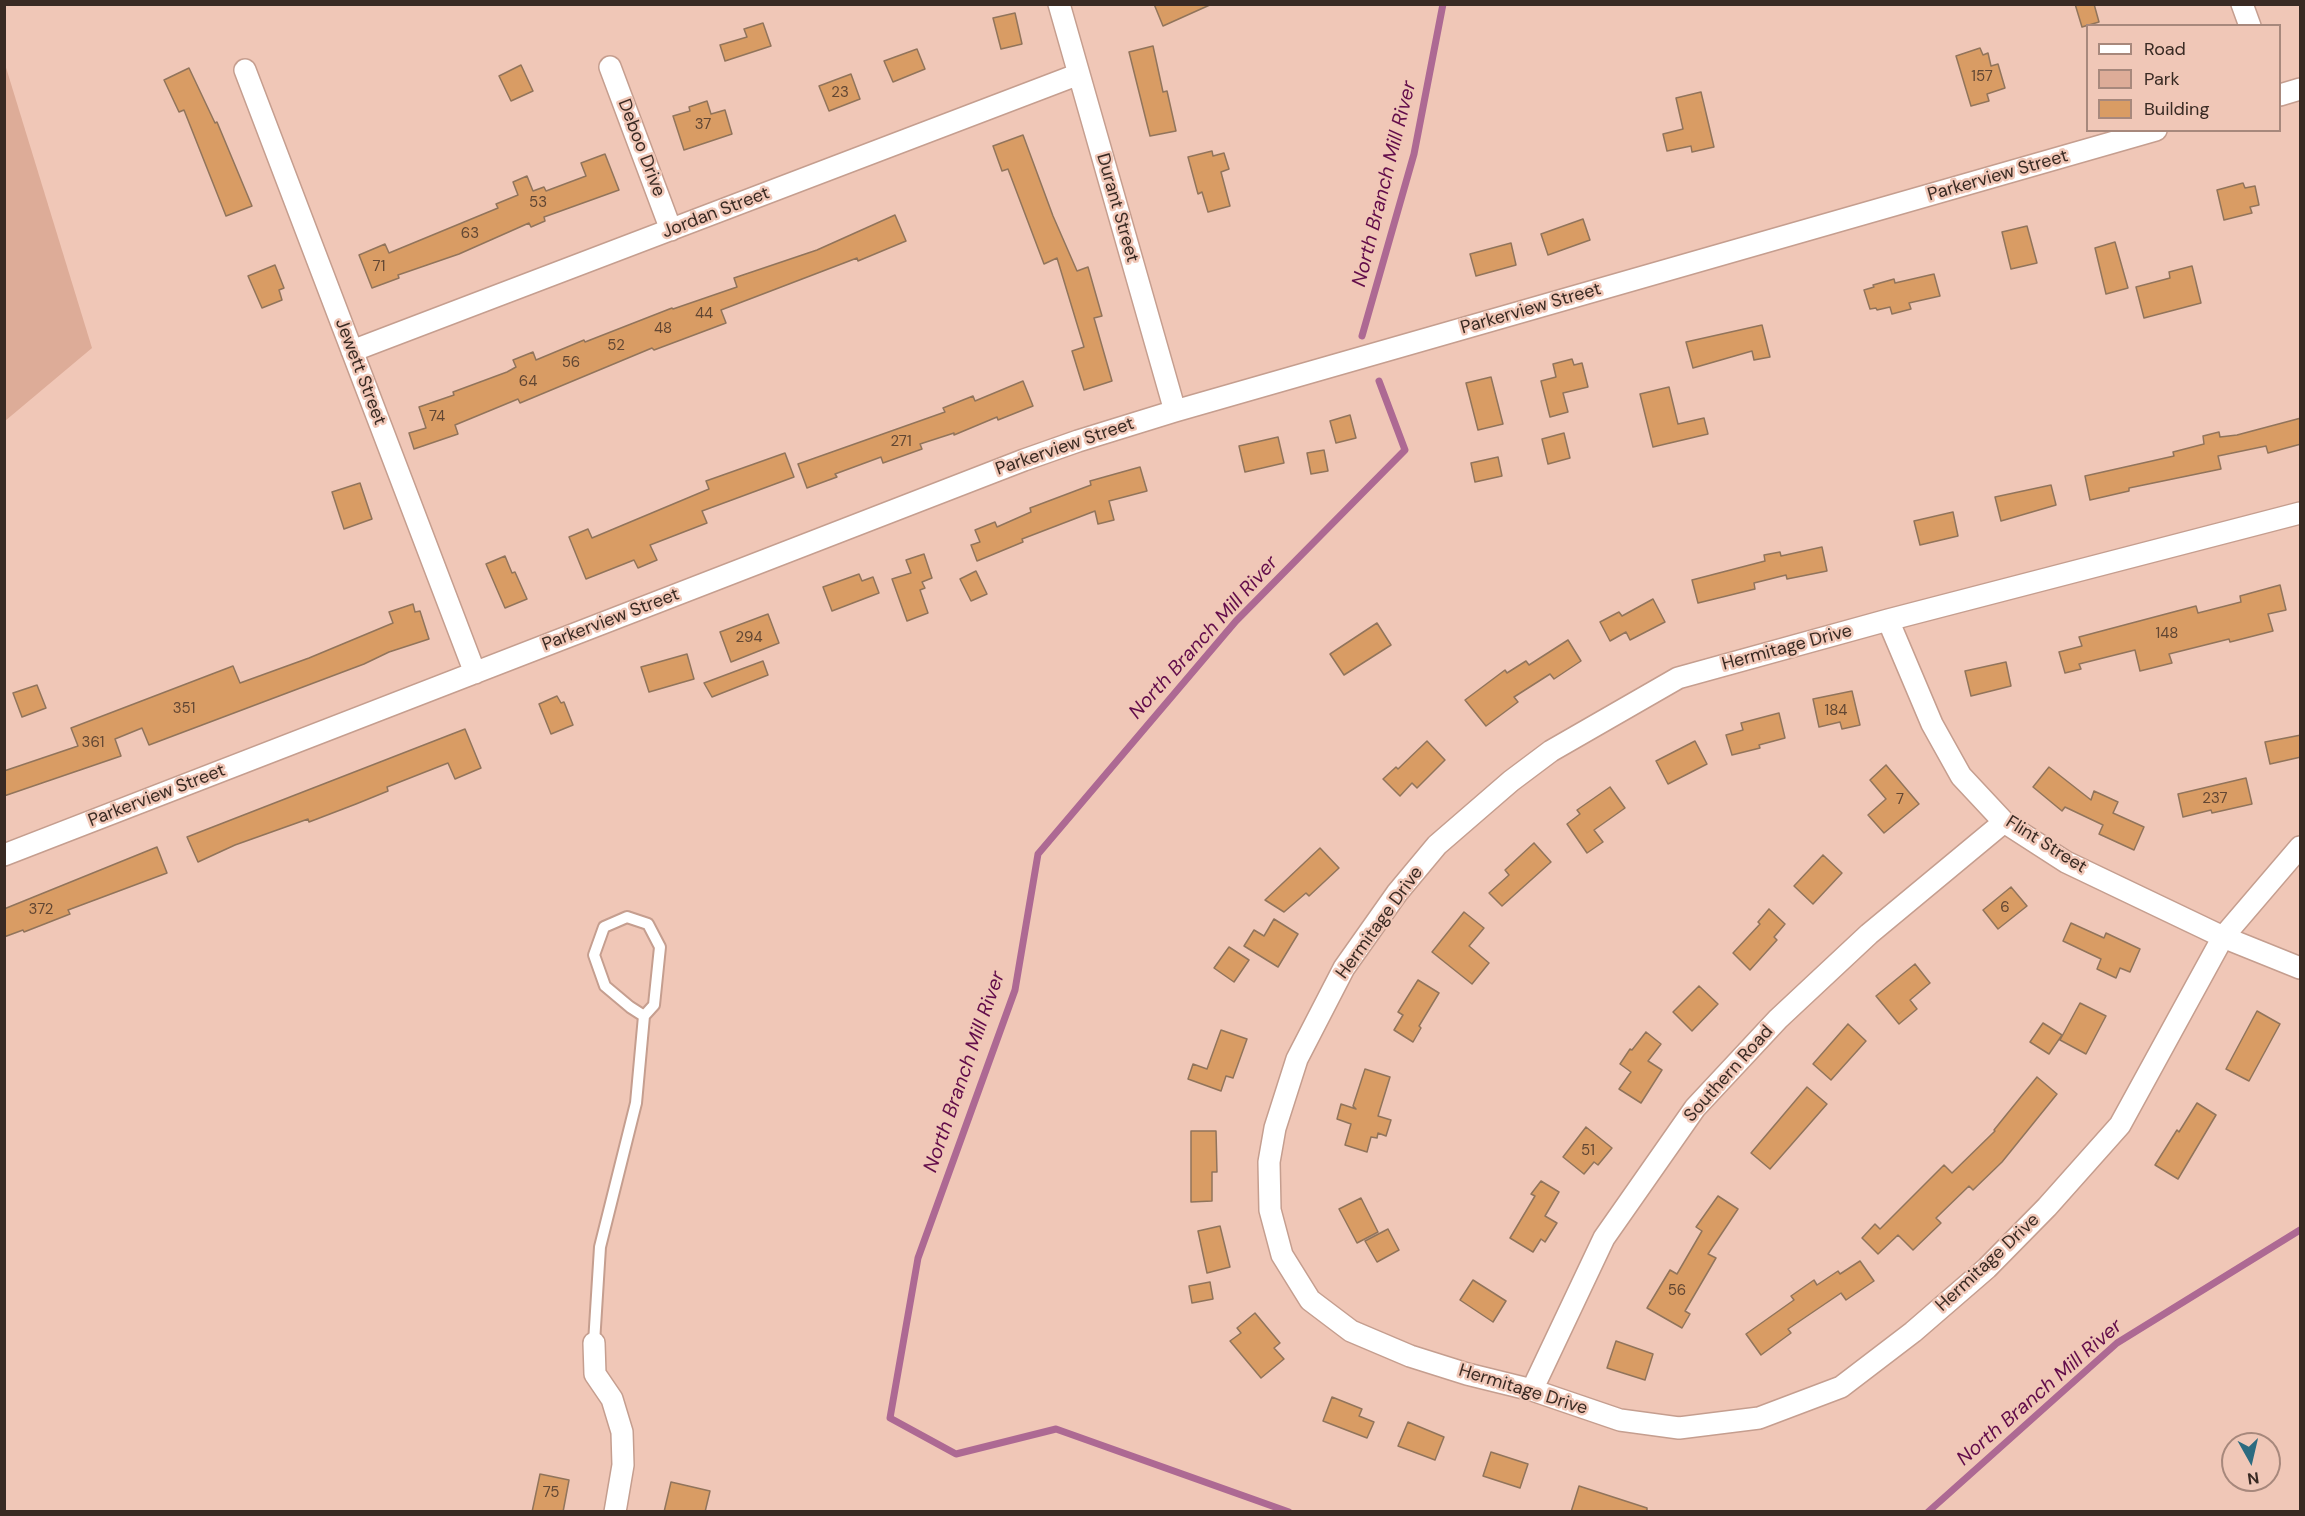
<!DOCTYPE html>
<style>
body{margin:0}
#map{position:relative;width:2305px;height:1516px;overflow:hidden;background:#f0c7b7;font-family:"DM Sans",sans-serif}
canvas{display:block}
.frame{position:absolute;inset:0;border:6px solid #392a23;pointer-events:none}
.legend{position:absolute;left:2086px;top:24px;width:195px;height:108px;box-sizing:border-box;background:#f0c7b7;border:2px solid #a7887c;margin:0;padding:8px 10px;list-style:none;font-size:18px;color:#392a23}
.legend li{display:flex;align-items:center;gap:12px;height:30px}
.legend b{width:30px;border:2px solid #a7887c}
.north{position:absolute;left:2221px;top:1432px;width:60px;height:60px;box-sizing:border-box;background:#f0c7b7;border:2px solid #a7887c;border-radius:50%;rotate:172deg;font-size:16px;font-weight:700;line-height:24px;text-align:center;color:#392a23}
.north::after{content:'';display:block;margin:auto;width:21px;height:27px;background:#2c6b80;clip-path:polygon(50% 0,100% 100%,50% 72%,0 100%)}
</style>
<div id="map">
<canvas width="2305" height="1516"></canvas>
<div class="frame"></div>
<ul class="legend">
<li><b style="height:8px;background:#fff"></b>Road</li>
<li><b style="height:16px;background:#ddac98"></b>Park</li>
<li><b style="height:16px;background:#d99c64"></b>Building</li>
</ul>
<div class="north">N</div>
</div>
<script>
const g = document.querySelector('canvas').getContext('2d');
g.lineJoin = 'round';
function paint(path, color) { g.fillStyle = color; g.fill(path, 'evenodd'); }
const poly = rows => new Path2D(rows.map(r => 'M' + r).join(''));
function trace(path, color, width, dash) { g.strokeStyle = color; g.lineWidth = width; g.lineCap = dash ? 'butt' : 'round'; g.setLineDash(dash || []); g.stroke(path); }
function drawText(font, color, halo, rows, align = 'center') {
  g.font = font + ' "DM Sans",sans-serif'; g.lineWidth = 5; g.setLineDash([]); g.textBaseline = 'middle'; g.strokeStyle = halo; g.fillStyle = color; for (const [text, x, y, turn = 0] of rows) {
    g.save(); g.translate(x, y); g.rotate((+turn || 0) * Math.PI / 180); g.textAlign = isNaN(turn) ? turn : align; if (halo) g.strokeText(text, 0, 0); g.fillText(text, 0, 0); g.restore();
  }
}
const green = poly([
 [4,61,92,348,5,421,4,421]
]);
const stream = poly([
 [1362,336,1414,154,1443,4],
 [1289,1512,1056,1429,956,1454,890,1418,918,1258,1015,990,1038,854,1236,621,1405,450,1379,381],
 [1928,1512,2117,1343,2300,1230]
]);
const building = poly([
 [1154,4,1212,4,1163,26,1154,4],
 [2075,4,2094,4,2099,22,2082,27,2075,4],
 [1015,13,1022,44,1001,49,993,18,1015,13],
 [763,23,771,46,725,61,720,45,747,37,744,29,763,23],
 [1153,46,1163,92,1167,91,1176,131,1150,136,1129,52,1153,46],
 [1980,48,1983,55,1988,53,1991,66,1998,64,2005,88,1987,94,1989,101,1971,106,1956,56,1980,48],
 [917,49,925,69,893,82,884,61,917,49],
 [521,65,533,91,511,101,499,76,521,65],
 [189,68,215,123,217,122,252,206,226,216,184,110,179,112,164,80,189,68],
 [851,74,860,99,829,111,819,86,851,74],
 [1701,92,1714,147,1692,152,1691,146,1667,151,1663,134,1683,129,1676,98,1701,92],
 [707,101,711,114,725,110,732,134,684,150,673,116,690,111,689,107,707,101],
 [1023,135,1053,216,1077,271,1088,267,1102,316,1094,318,1112,381,1084,390,1072,351,1084,347,1057,258,1044,264,1008,169,1002,171,993,146,1023,135],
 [1212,151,1213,156,1224,153,1229,169,1221,172,1230,206,1208,212,1202,192,1198,194,1188,157,1212,151],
 [605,154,619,190,544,217,545,221,531,227,529,223,459,254,398,275,399,278,372,288,359,255,385,244,389,253,498,208,496,204,518,195,513,182,527,176,533,191,544,187,546,191,586,176,581,163,605,154],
 [2243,183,2245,188,2255,186,2259,205,2250,207,2252,213,2224,220,2217,190,2243,183],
 [895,215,906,241,858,261,857,258,721,310,726,323,654,350,652,348,520,403,518,399,455,425,458,434,414,449,409,433,426,428,419,407,454,395,453,392,507,372,516,367,513,360,533,352,536,360,584,340,585,342,672,308,673,309,737,287,734,278,817,250,895,215],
 [1583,219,1590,240,1548,255,1541,234,1583,219],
 [2027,226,2037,263,2011,269,2002,232,2027,226],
 [2115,242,2128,288,2106,294,2095,248,2115,242],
 [1511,243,1516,265,1476,276,1470,254,1511,243],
 [275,265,284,288,279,290,282,300,262,308,248,276,275,265],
 [2192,266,2201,303,2144,318,2136,287,2170,278,2169,272,2192,266],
 [1934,274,1940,296,1909,303,1911,309,1892,314,1890,307,1877,310,1876,308,1870,309,1864,290,1874,287,1873,285,1894,279,1895,283,1934,274],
 [1762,325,1770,357,1754,360,1752,351,1693,368,1686,342,1762,325],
 [1572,359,1574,365,1582,363,1588,387,1563,393,1568,412,1550,417,1541,381,1556,377,1553,364,1572,359],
 [1491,377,1503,424,1478,430,1466,383,1491,377],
 [1023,381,1033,406,998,420,997,417,954,435,954,433,920,444,922,449,883,463,881,457,835,474,837,477,807,488,798,464,945,412,943,408,973,396,975,401,1023,381],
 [1669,387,1678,424,1704,418,1708,434,1653,447,1640,394,1669,387],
 [1350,415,1356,438,1336,443,1330,421,1350,415],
 [2301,418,2301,444,2268,453,2266,446,2218,456,2221,469,2129,488,2129,491,2090,500,2085,476,2174,456,2173,452,2204,444,2203,436,2219,432,2220,437,2237,435,2301,418],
 [1564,433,1570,458,1548,464,1542,439,1564,433],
 [1278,437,1284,463,1245,472,1239,446,1278,437],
 [1324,450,1328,471,1311,474,1307,453,1324,450],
 [785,453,794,477,702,511,707,523,650,545,657,560,638,568,634,560,586,579,569,537,588,529,592,538,709,489,706,481,785,453],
 [1498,457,1502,476,1475,482,1471,463,1498,457],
 [1140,467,1147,491,1109,501,1114,520,1098,524,1095,511,1022,539,1023,542,977,561,971,545,980,542,975,530,995,522,997,527,1031,512,1030,508,1091,485,1090,481,1140,467],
 [360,483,372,519,344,529,332,492,360,483],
 [2051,485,2056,505,2001,521,1995,497,2051,485],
 [1953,512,1958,536,1920,545,1914,521,1953,512],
 [1822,547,1827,571,1787,579,1786,575,1754,583,1755,589,1698,603,1692,580,1765,561,1764,555,1780,552,1781,556,1822,547],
 [924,554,932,578,922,582,925,588,920,590,928,613,907,621,892,579,911,573,906,560,924,554],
 [505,556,512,573,515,572,527,599,505,608,486,564,505,556],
 [976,571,987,594,971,601,960,579,976,571],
 [859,574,862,581,873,577,879,593,832,611,823,587,859,574],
 [2280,585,2286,610,2268,614,2273,631,2230,642,2229,639,2169,654,2172,663,2140,671,2135,650,2079,664,2081,669,2065,673,2059,652,2082,646,2079,637,2196,606,2198,613,2241,602,2240,596,2280,585],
 [1653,599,1665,622,1630,640,1626,632,1610,641,1600,622,1619,612,1622,616,1653,599],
 [413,604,415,612,420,611,429,639,389,652,364,664,149,745,142,728,115,739,121,756,4,796,4,771,78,746,71,728,233,666,240,683,309,658,393,623,389,612,413,604],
 [768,614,779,643,731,662,720,632,768,614],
 [1377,623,1391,645,1344,675,1330,654,1377,623],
 [1568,640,1581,661,1554,679,1550,674,1514,697,1518,702,1486,726,1465,700,1505,670,1507,673,1526,661,1529,665,1568,640],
 [687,654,694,679,649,692,641,667,687,654],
 [763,661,768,675,712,697,704,683,763,661],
 [2006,662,2011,686,1971,696,1965,671,2006,662],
 [37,685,46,708,22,717,13,693,37,685],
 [1852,691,1860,725,1842,729,1840,722,1819,727,1813,699,1852,691],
 [557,696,561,703,564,702,573,725,551,734,539,704,557,696],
 [1779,713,1785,738,1759,745,1760,748,1732,755,1726,735,1743,730,1741,723,1779,713],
 [465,729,481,768,455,779,448,763,387,787,388,791,356,804,309,822,308,819,235,845,198,862,187,837,465,729],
 [2301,735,2301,757,2270,764,2265,742,2301,735],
 [1427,741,1445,760,1417,788,1412,783,1400,796,1383,779,1396,767,1398,769,1427,741],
 [1695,741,1707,764,1668,784,1656,761,1695,741],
 [1886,765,1919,804,1884,833,1868,815,1886,799,1870,780,1886,765],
 [2049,767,2091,800,2094,791,2118,802,2113,813,2144,827,2134,850,2099,834,2103,825,2065,807,2062,811,2033,787,2049,767],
 [2246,778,2252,804,2212,813,2211,810,2183,817,2178,794,2246,778],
 [1610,787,1625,808,1594,830,1603,842,1587,853,1567,824,1580,814,1577,810,1610,787],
 [1534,843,1551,862,1502,906,1489,893,1509,875,1505,870,1534,843],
 [157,847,167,873,68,910,70,914,24,932,23,930,4,937,4,909,157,847],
 [1320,848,1339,868,1309,896,1306,893,1284,912,1265,900,1320,848],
 [1823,855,1842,873,1813,904,1794,886,1823,855],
 [2011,887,2027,906,1998,929,1983,910,2011,887],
 [1769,909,1785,924,1774,937,1777,940,1750,970,1733,953,1760,924,1758,922,1769,909],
 [1464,912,1484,928,1469,946,1489,963,1472,984,1432,952,1464,912],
 [1274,919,1298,934,1278,967,1244,946,1254,930,1264,936,1274,919],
 [2071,923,2104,938,2106,933,2140,949,2130,972,2120,968,2116,978,2097,969,2101,959,2063,941,2071,923],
 [1229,947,1249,960,1234,982,1214,968,1229,947],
 [1915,964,1930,983,1910,1000,1917,1009,1899,1024,1876,996,1915,964],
 [1418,980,1439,993,1419,1026,1421,1028,1413,1042,1394,1030,1403,1015,1398,1012,1418,980],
 [1699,986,1718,1004,1692,1031,1673,1012,1699,986],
 [2080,1003,2106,1016,2086,1054,2060,1040,2080,1003],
 [2257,1011,2280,1024,2249,1081,2226,1069,2257,1011],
 [2043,1023,2062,1035,2049,1054,2030,1042,2043,1023],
 [1848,1024,1866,1041,1831,1080,1813,1064,1848,1024],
 [1221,1030,1247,1039,1233,1078,1226,1076,1221,1091,1188,1079,1193,1064,1207,1069,1221,1030],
 [1646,1032,1661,1044,1648,1061,1662,1070,1641,1103,1619,1089,1631,1072,1620,1064,1630,1049,1632,1050,1646,1032],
 [1365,1069,1390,1077,1378,1116,1391,1120,1386,1136,1378,1133,1377,1138,1371,1137,1367,1152,1345,1145,1351,1124,1337,1119,1341,1104,1356,1109,1353,1106,1365,1069],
 [2037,1077,2057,1094,2002,1162,1973,1190,1969,1186,1936,1218,1941,1223,1913,1250,1898,1235,1878,1254,1862,1238,1875,1224,1880,1229,1944,1165,1952,1173,1995,1131,1994,1130,2037,1077],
 [1807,1087,1827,1104,1770,1169,1751,1153,1807,1087],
 [2197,1103,2216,1115,2178,1179,2155,1165,2177,1130,2179,1132,2197,1103],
 [1586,1127,1612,1148,1598,1165,1594,1162,1584,1174,1563,1157,1586,1127],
 [1191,1131,1216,1131,1217,1172,1212,1172,1212,1201,1191,1202,1191,1131],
 [1541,1181,1559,1192,1545,1216,1557,1223,1545,1242,1541,1239,1533,1252,1510,1238,1535,1196,1531,1194,1541,1181],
 [1718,1196,1738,1209,1708,1254,1716,1258,1685,1311,1690,1314,1682,1328,1647,1308,1670,1270,1677,1274,1702,1231,1696,1227,1718,1196],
 [1361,1198,1378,1232,1357,1243,1339,1209,1361,1198],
 [1220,1226,1230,1267,1207,1273,1198,1231,1220,1226],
 [1388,1229,1399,1250,1377,1262,1365,1241,1388,1229],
 [1860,1261,1874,1281,1846,1300,1841,1293,1788,1329,1791,1333,1761,1355,1746,1334,1794,1300,1791,1296,1814,1280,1817,1285,1838,1271,1840,1274,1860,1261],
 [1473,1280,1506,1301,1493,1322,1460,1300,1473,1280],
 [1210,1282,1213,1299,1192,1303,1189,1286,1210,1282],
 [1255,1313,1280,1343,1274,1348,1284,1359,1261,1378,1230,1341,1241,1333,1237,1328,1255,1313],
 [1616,1341,1653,1354,1645,1380,1607,1368,1616,1341],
 [1332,1397,1362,1409,1359,1416,1374,1422,1367,1438,1323,1421,1332,1397],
 [1408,1422,1444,1437,1435,1460,1398,1446,1408,1422],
 [1491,1452,1528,1464,1520,1488,1483,1476,1491,1452],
 [540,1474,569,1480,563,1512,532,1512,540,1474],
 [671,1482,710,1491,705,1512,664,1512,671,1482],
 [1579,1486,1647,1508,1647,1512,1571,1512,1579,1486]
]);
const service = poly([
 [594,1343,600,1247,636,1103,644,1016,654,1005,660,947,648,924,627,917,604,927,594,955,605,986,630,1007,644,1016]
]);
const minor = poly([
 [1059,4,1175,411],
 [2242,4,2250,26],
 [610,67,671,230],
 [245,70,475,673],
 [2280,95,2300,89],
 [352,351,1079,74],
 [2300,513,1888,620,1678,678,1551,751,1511,781,1437,845,1397,893,1344,968,1297,1059,1275,1128,1269,1162,1270,1210,1282,1255,1310,1300,1351,1331,1410,1356,1467,1374,1532,1390,1620,1420,1679,1428,1759,1418,1841,1387,1913,1332,1987,1268,2047,1207,2120,1125,2223,937,2300,847],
 [1888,620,1932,724,1961,776,2004,822,2066,862,2223,937,2300,968],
 [4,855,1024,460,1078,441,1175,411,2156,130],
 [594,1343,595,1374,612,1399,622,1432,623,1465,615,1512],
 [1532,1390,1604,1238,1695,1108,1778,1019,1869,934,2004,822]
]);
const numberNames = [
 ["157",1982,77],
 ["23",840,93],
 ["37",703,125],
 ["53",538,203],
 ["63",470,234],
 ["71",379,267],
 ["44",704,314],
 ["48",663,329],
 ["52",616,346],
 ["56",571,363],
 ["64",528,382],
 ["74",437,417],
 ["271",901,442],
 ["148",2167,634],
 ["294",749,638],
 ["351",184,709],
 ["184",1836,711],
 ["361",93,743],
 ["237",2215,799],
 ["7",1900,800],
 ["6",2005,908],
 ["372",41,910],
 ["51",1588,1151],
 ["56",1677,1291],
 ["75",551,1493]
];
const streetNames = [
 ["Deboo Drive",641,148,69],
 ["Parkerview Street",1998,176,-16],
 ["Durant Street",1117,208,74],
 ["Jordan Street",716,213,-21],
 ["Parkerview Street",1531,309,-16],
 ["Jewett Street",360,372,69],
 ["Parkerview Street",1065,447,-19],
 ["Parkerview Street",611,620,-21],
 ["Hermitage Drive",1787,648,-15],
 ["Parkerview Street",157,796,-21],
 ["Flint Street",2046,845,32],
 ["Hermitage Drive",1380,923,-54],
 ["Southern Road",1729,1074,-48],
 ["Hermitage Drive",1988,1263,-43],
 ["Hermitage Drive",1523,1390,17]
];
const waterNames = [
 ["North Branch Mill River",1385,184,-76],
 ["North Branch Mill River",1204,638,-48],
 ["North Branch Mill River",965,1072,-71],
 ["North Branch Mill River",2040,1393,-41]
];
paint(green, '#ddac98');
trace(stream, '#ad6993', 7);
paint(building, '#d99c64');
trace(building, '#91745b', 1.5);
trace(service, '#c59e8f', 14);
trace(minor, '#c59e8f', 24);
trace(service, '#fff', 10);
trace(minor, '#fff', 21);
drawText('15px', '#614633', null, numberNames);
drawText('18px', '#392a23', '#f0c7b7', streetNames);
drawText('italic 20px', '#620c4a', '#f0c7b7', waterNames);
</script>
